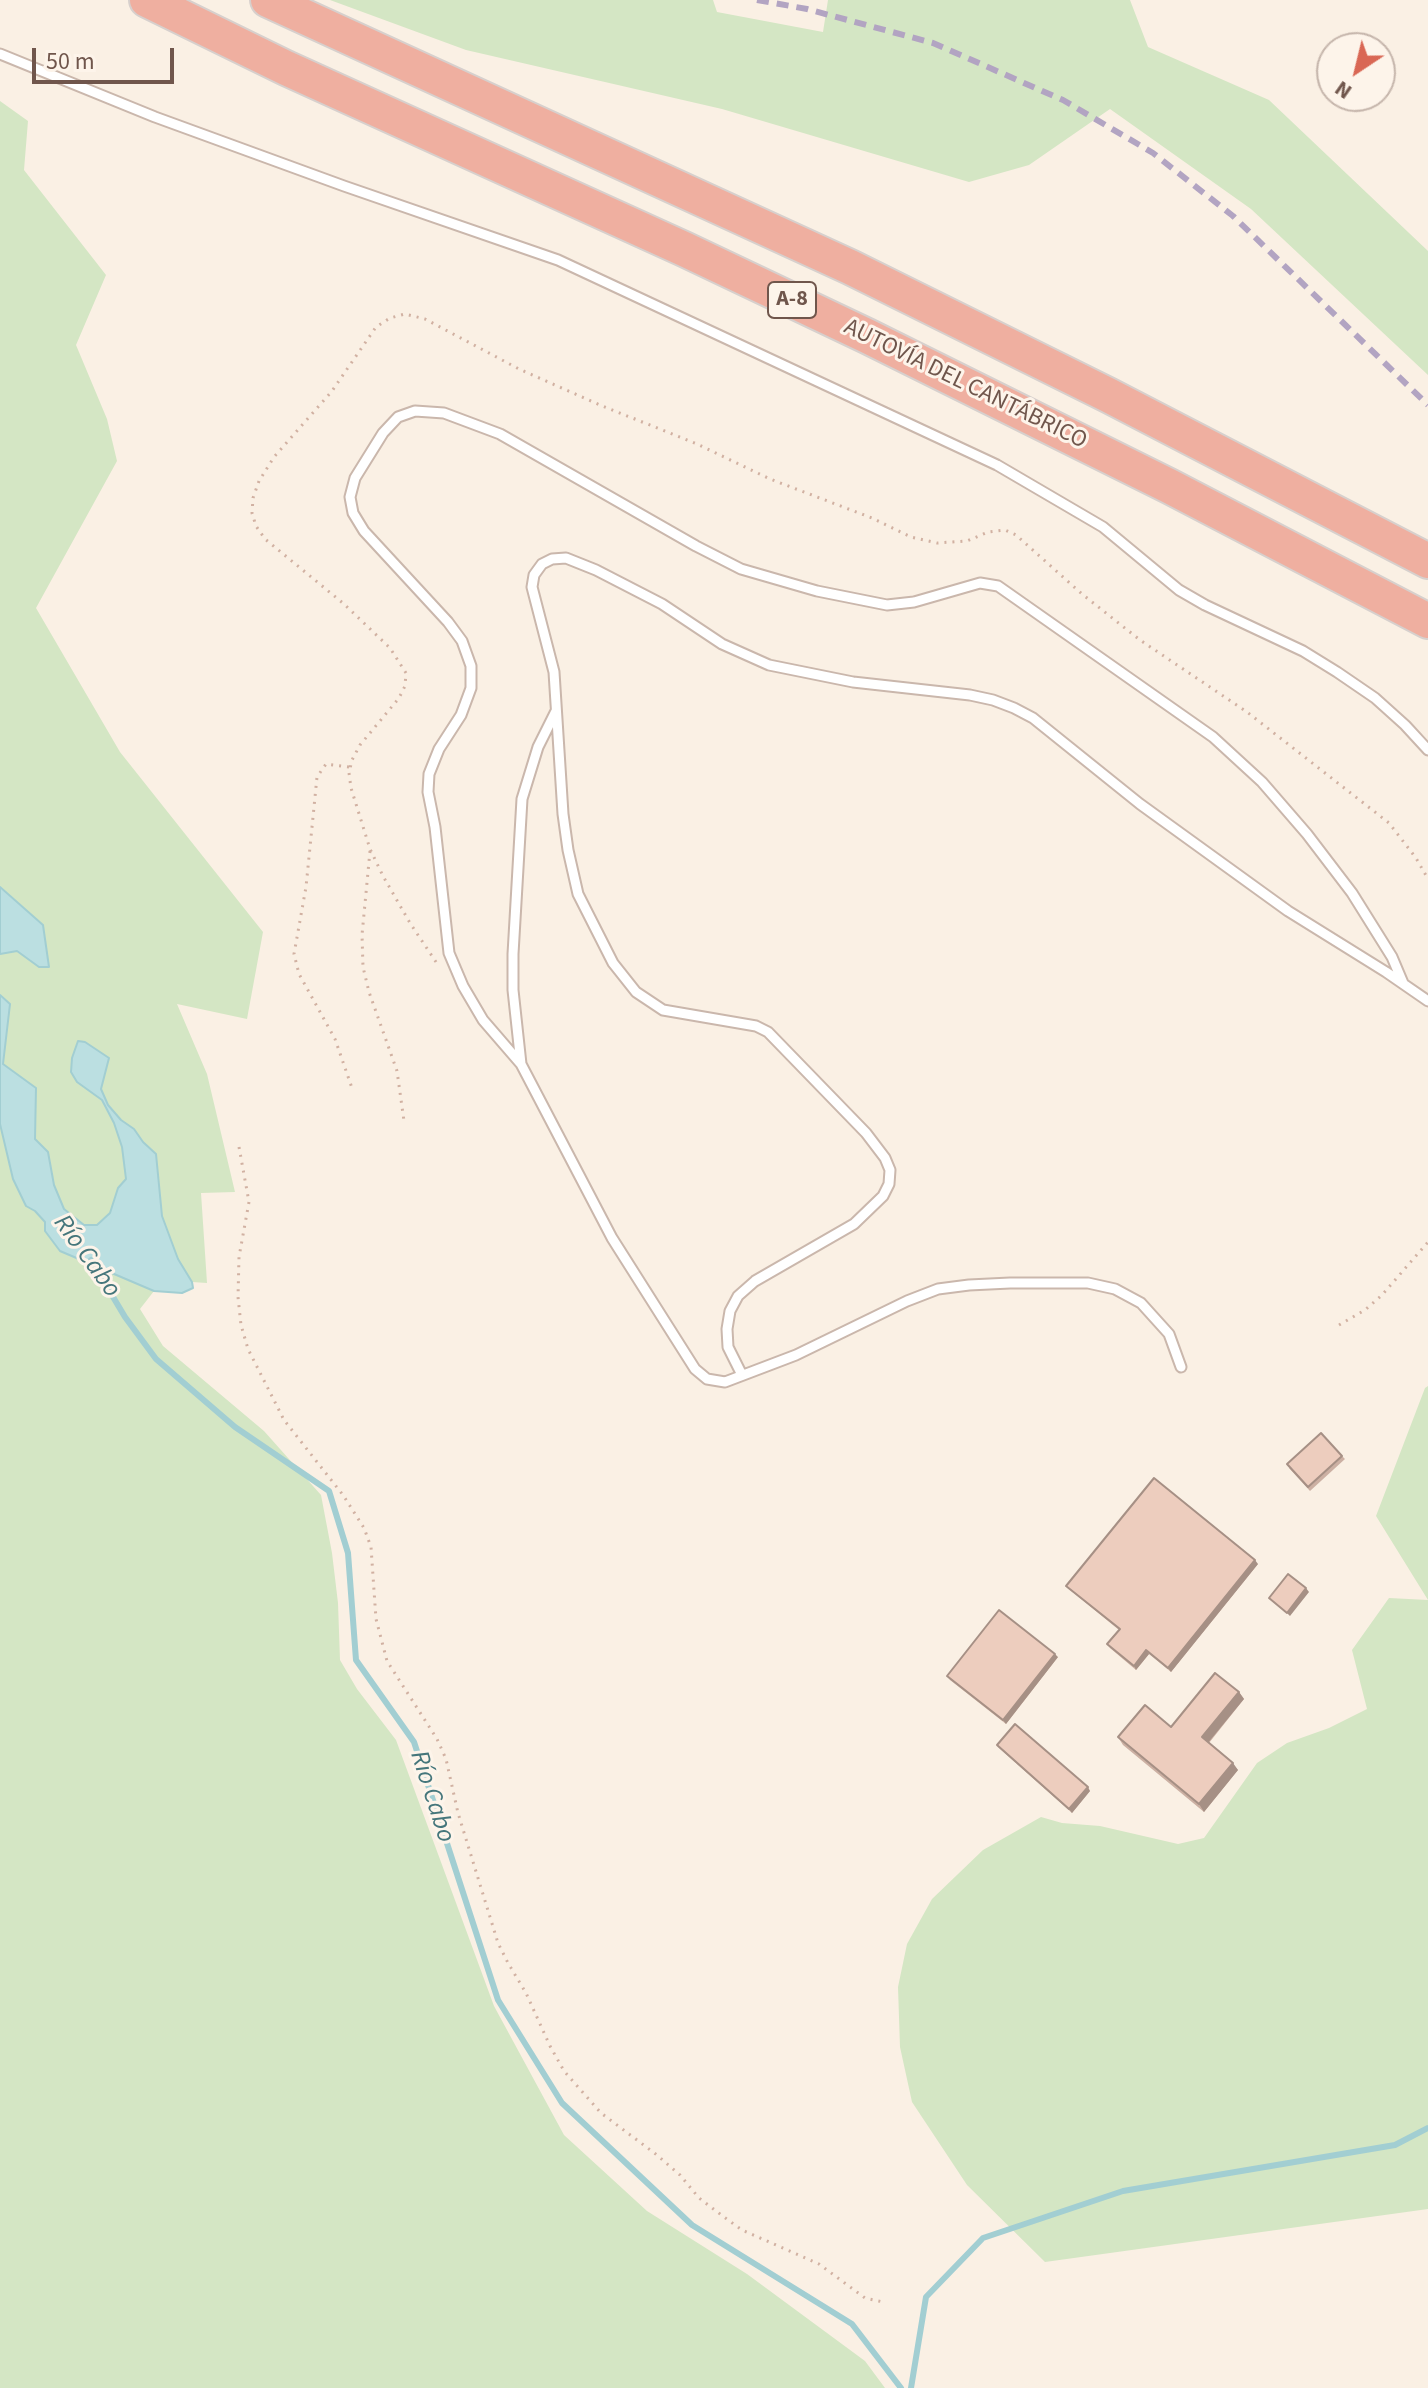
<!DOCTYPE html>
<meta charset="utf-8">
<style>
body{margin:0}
#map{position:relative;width:1428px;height:2388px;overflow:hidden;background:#faf0e4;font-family:"Source Sans 3",sans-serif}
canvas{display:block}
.north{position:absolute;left:1316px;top:32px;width:80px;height:80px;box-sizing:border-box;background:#fdf4ea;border:2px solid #c5b5ab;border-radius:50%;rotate:215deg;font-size:22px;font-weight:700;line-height:32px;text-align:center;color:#70564c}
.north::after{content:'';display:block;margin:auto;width:28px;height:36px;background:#d96754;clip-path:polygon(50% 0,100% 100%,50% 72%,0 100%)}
.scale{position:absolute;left:32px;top:48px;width:142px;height:36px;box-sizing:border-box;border:4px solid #70564c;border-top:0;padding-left:10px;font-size:24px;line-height:28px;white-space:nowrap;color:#70564c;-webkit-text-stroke:6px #fdf4ea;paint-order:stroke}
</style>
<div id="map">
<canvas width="1428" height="2388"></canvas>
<div class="north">N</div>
<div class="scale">50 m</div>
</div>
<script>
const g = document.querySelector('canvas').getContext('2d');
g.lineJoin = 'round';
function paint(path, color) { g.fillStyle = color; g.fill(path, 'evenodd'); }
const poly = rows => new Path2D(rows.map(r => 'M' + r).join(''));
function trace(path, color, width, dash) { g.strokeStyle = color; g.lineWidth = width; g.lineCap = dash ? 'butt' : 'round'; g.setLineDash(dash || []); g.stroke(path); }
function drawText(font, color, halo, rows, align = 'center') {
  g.font = font + ' "Source Sans 3",sans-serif'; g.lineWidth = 6; g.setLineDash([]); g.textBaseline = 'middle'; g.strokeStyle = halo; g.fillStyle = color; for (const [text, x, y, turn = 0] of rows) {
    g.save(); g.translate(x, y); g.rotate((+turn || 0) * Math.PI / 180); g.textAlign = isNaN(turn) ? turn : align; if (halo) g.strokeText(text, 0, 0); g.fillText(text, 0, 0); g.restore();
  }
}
const green = poly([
 [330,0,713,0,717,12,823,32,828,0,1130,0,1148,47,1269,100,1428,251,1428,375,1251,209,1110,109,1029,165,969,182,722,109,466,50],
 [0,101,28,121,24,170,106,275,76,345,107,419,117,461,36,608,120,752,263,932,247,1019,177,1004,207,1074,235,1192,201,1193,207,1283,192,1282,178,1259,162,1216,156,1154,143,1142,134,1129,121,1120,108,1105,100,1089,109,1058,77,1082,102,1100,115,1123,122,1147,126,1179,118,1188,110,1213,97,1225,84,1225,64,1209,54,1185,48,1152,35,1139,35,1088,3,1064,10,1004,0,995,0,954,17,951,39,967,43,925,0,887],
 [0,1124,26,1206,35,1211,45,1222,60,1251,154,1291,140,1309,163,1346,264,1431,321,1495,332,1553,338,1603,340,1660,357,1689,396,1740,494,2006,564,2135,647,2211,747,2274,865,2361,885,2388,0,2388],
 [1428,1386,1428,1600,1376,1516,1425,1388],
 [1389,1598,1428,1600,1428,2209,1045,2262,967,2185,912,2102,900,2047,898,1987,907,1944,932,1899,983,1850,1041,1817,1062,1823,1100,1826,1178,1844,1204,1838,1257,1763,1287,1743,1329,1728,1367,1709,1352,1650]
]);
const water = poly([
 [0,887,43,925,49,967,39,967,17,951,0,954,0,887],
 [0,995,10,1004,3,1064,36,1088,35,1139,48,1152,54,1185,64,1209,84,1225,97,1225,110,1213,118,1188,126,1179,122,1147,114,1123,102,1100,77,1082,71,1072,72,1058,78,1041,85,1042,109,1058,101,1089,108,1105,121,1120,134,1129,143,1142,156,1154,162,1216,178,1259,192,1282,193,1288,182,1293,154,1291,60,1251,45,1231,45,1222,35,1211,26,1206,13,1179,0,1124,0,995]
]);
const stream = poly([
 [91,1260,125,1317,156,1359,235,1427,329,1491,348,1553,356,1660,414,1742,498,2000,562,2103,692,2225,852,2324,901,2388],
 [911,2388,926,2297,983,2238,1123,2191,1395,2145,1428,2128]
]);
const path = poly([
 [349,767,326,764,317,777,306,887,294,954,299,974,335,1039,353,1091],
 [370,851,362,935,363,967,369,992,397,1071,404,1121],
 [436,962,410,923,383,876,370,849,351,788,349,773,352,760,360,745,399,698,405,686,406,673,390,648,344,604,265,539,256,526,252,513,253,498,259,481,274,457,332,391,376,327,390,318,405,314,425,319,519,369,600,405,697,444,770,479,872,518,911,537,937,543,967,541,988,532,1005,530,1016,535,1082,594,1140,640,1247,712,1389,823,1416,858,1428,879],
 [239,1147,249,1202,239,1257,238,1297,241,1325,248,1349,284,1420,343,1495,364,1528,371,1547,376,1619,387,1661,437,1739,446,1759,458,1813,498,1943,508,1963,526,1993,550,2046,564,2071,601,2113,657,2155,680,2175,699,2198,724,2217,742,2230,819,2264,865,2298,883,2302],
 [1339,1325,1365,1310,1382,1295,1428,1242]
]);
const service = poly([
 [0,54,155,117,344,186,558,260,997,465,1103,527,1179,590,1205,605,1303,651,1337,672,1375,698,1405,725,1428,750],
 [521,1064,513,990,513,954,522,799,538,747,556,711],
 [1181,1367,1169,1334,1141,1303,1115,1289,1088,1283,1010,1283,969,1285,938,1289,907,1301,796,1355,725,1382,707,1379,695,1369,612,1238,521,1064,483,1020,463,986,449,953,435,827,428,792,429,774,439,749,461,715,471,688,471,666,462,641,448,622,364,531,353,513,350,497,355,478,383,433,398,417,415,411,444,413,500,434,696,546,741,569,817,591,887,605,914,602,980,583,998,586,1213,737,1262,782,1307,834,1352,893,1392,957,1403,983],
 [742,1375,728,1347,727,1329,730,1311,738,1296,755,1281,854,1224,883,1196,889,1184,890,1170,885,1158,866,1133,768,1032,756,1026,663,1010,636,992,613,963,578,894,568,850,563,814,554,672,532,587,534,575,542,564,552,559,566,558,596,570,662,604,722,644,769,665,853,682,970,695,993,700,1014,708,1033,718,1140,804,1288,911,1386,972,1428,1001]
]);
const motorway = poly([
 [147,0,286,68,684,249,867,336,1169,486,1428,621],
 [268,0,850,267,1108,395,1428,561]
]);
const rail = poly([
 [757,0,807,9,933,43,1063,100,1153,153,1233,216,1428,405]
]);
const wall = poly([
 [1342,1456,1345,1459,1310,1491,1289,1468],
 [1258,1564,1171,1672,1149,1654,1136,1670,1110,1648,1107,1644,1119,1630,1069,1589,1066,1586],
 [1058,1657,1006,1724,950,1680,947,1676],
 [1239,1692,1244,1699,1209,1743,1238,1770,1204,1812,1123,1745,1118,1737,1171,1727],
 [997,1745,1090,1791,1072,1813,999,1748]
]);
const shadedWall = poly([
 [1255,1560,1258,1564,1171,1672,1168,1668],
 [1306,1588,1309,1592,1290,1616,1287,1613],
 [1146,1650,1149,1654,1136,1670,1134,1666],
 [1055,1654,1058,1657,1006,1724,1003,1720],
 [1239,1692,1244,1699,1207,1744,1202,1737],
 [1233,1763,1238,1770,1204,1812,1199,1804],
 [1088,1787,1090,1791,1072,1813,1069,1809]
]);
const building = poly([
 [1321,1433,1342,1456,1308,1487,1287,1464,1321,1433],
 [1154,1478,1255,1560,1168,1668,1146,1650,1134,1666,1107,1644,1120,1629,1066,1586,1154,1478],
 [1288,1574,1306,1588,1287,1613,1269,1598,1288,1574],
 [999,1610,1055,1654,1003,1720,947,1676,999,1610],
 [1215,1673,1239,1692,1202,1737,1233,1763,1199,1804,1118,1737,1145,1705,1171,1727,1215,1673],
 [1015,1724,1088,1787,1069,1809,997,1745,1015,1724]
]);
const shields = [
 [792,300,48]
];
const shieldNames = [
 ["A-8",792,300]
];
const streetNames = [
 ["AUTOVÍA DEL CANTÁBRICO",965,385,26]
];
const waterNames = [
 ["Río Cabo",86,1257,54],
 ["Río Cabo",431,1797,72]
];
paint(green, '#d4e6c4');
paint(water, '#bbdfe1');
trace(water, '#a2ced2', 2);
trace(stream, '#a2ced2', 6);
trace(service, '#cab7ac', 13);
trace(motorway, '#d7d0cd', 38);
trace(path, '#d1b1a2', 3, [2, 6]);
trace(service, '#fff', 9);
trace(motorway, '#efafa0', 34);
trace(rail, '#b2a4c2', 6, [12, 8]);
paint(wall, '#ccb0a3');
paint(shadedWall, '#a69085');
paint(building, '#edcdbe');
trace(building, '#a69085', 2);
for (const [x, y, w] of shields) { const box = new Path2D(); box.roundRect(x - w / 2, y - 18, w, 36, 6); g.fillStyle = '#fdf4ea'; g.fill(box); trace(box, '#70564c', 2); }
drawText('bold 22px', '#70564c', null, shieldNames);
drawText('24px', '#70564c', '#fdf4ea', streetNames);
drawText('italic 26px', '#45767b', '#fdf4ea', waterNames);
</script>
